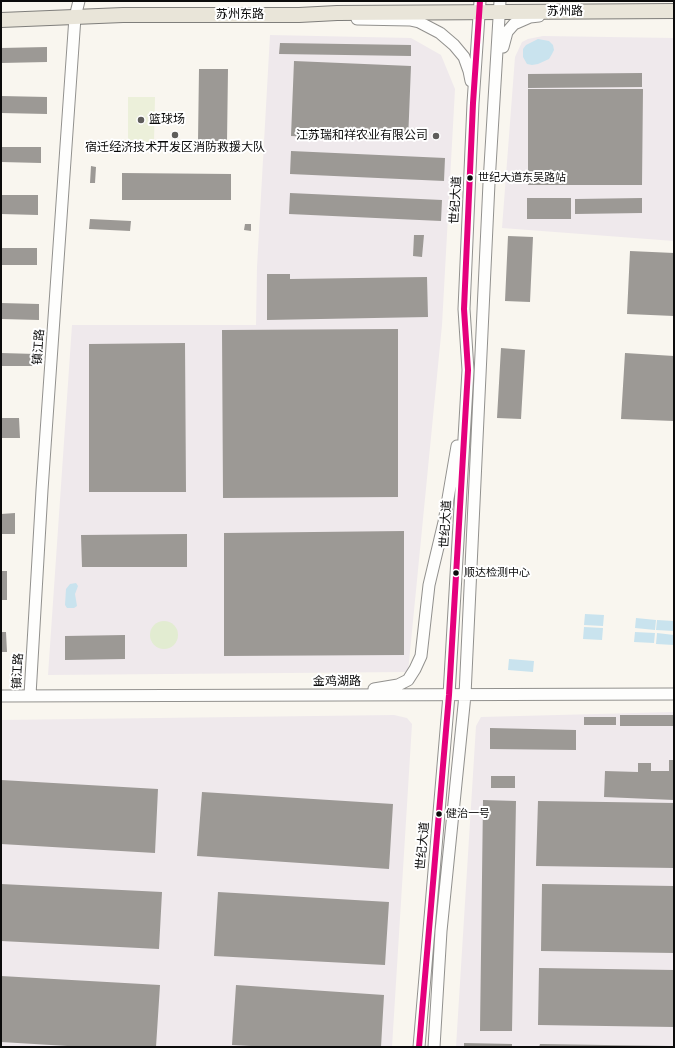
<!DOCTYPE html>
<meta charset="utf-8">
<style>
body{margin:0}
#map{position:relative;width:675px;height:1048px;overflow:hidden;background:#f9f6ef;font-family:Bitter,serif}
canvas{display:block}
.frame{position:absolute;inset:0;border:2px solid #0b0b0b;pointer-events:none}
</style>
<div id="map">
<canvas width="675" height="1048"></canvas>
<div class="frame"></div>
</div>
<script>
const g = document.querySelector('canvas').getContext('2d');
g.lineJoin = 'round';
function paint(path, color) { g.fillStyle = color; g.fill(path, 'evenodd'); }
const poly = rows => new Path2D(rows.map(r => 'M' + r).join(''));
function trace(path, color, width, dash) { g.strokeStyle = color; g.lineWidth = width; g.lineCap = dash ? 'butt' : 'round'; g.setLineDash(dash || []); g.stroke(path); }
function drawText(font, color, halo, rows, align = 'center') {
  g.font = font + ' Bitter,"Noto Sans SC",serif'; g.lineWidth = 4; g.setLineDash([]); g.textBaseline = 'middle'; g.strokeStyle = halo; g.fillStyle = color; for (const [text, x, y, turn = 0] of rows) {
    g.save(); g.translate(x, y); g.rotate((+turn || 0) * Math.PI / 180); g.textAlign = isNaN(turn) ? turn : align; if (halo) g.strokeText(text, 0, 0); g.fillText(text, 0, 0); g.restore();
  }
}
const industrial = poly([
 [270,35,411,38,441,55,455,89,442,325,408,672,48,675,72,325,256,325,257,267],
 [543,36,674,38,674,241,502,228,515,57,522,42,528,39],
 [674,712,674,1047,456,1047,476,726,481,717],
 [394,715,407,718,412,724,392,1047,1,1047,1,720]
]);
const green = poly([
 '150 635a14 14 0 1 1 28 0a14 14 0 1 1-28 0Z'
]);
const pitch = poly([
 [128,97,155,97,154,142,128,142]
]);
const water = poly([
 [538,39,549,41,553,45,554,50,552,54,549,59,538,64,532,65,527,64,523,57,523,49,526,45],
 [76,583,78,586,75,594,77,606,74,608,67,608,65,605,66,589,70,584],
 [585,614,604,615,603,626,584,625],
 [636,618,656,620,655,630,635,628],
 [657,620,674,621,674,631,656,630],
 [584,627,603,628,602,640,583,639],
 [635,632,655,633,654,643,634,642],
 [657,633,674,635,674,645,656,644],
 [509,659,534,661,533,672,508,670]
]);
const building = poly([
 [280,43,411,45,411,56,279,54],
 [47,47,47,62,1,63,1,48],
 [294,61,411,66,408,141,291,136],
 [199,69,228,69,227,142,198,141],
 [642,73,642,87,528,88,528,74],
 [528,89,643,89,642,185,528,185],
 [1,96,47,97,47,114,1,113],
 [1,147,41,147,41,163,1,162],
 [291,151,445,158,444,181,290,174],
 [91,166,96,167,95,183,90,183],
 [122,173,231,174,231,200,122,200],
 [290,193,442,200,441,221,289,214],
 [1,195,38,195,38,215,1,214],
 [527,198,571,198,571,219,527,219],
 [642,198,642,213,575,214,575,199],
 [90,219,131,221,130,231,89,229],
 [245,224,251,224,251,231,244,230],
 [414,235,424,235,422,257,413,256],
 [508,236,533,237,530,302,505,301],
 [1,248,37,248,37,265,1,265],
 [630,251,674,253,674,316,627,314],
 [267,274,290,274,290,279,427,277,428,317,267,320],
 [1,303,39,304,39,320,1,319],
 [398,329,398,497,223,498,222,330],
 [185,343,186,492,89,492,89,344],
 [501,348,525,350,521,419,497,418],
 [1,353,36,354,35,366,1,366],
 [625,353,674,356,674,421,621,419],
 [1,418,19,418,20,438,1,438],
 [15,513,15,534,1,534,1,514],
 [404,531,404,655,224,656,224,533],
 [187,534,187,567,82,567,81,535],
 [1,571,7,571,7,600,1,600],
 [1,632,6,632,7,652,1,652],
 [125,635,125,659,65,660,65,636],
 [620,715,674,715,674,726,620,726],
 [584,717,616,717,616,725,584,725],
 [490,728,576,730,576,750,490,749],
 [669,760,674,760,674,800,604,797,605,771,638,772,638,763,651,763,651,771,669,771],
 [491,776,515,776,515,788,491,788],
 [1,780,158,789,155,853,1,844],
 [202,792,393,804,389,869,197,856],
 [483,800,516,801,512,1031,480,1031],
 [538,801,674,803,674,868,536,866],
 [1,884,162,892,159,949,1,941],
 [542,884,674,886,674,953,541,951],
 [218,892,389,902,385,965,214,956],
 [539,968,674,970,674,1027,538,1025],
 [1,976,160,985,156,1047,84,1047,1,1042],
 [236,985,384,995,381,1047,270,1047,232,1045],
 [464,1043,512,1044,512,1047,464,1047],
 [540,1044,669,1046,669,1047,539,1047]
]);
const minor = poly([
 [357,19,410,20,419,22,440,33,454,45,464,57,469,71,471,81],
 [503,47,507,32,514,24,530,17,539,16],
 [374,689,398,685,408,680,415,669,421,656,429,585,444,522,457,446],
 [30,695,42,490,75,17,79,1],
 [1,696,674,694],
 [419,1047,449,695,468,370,464,309,473,103,480,1],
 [434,1047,441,931,465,695,489,183,500,1]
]);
const major = poly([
 [1,20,123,15,299,15,337,13,674,11]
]);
const bus1 = poly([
 [419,1047,449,695,468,370,464,309,473,103,480,1]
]);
const markers = [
 [141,120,4,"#5e5d5b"],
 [175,135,4,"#5e5d5b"],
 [436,136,4,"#5e5d5b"],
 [470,178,3.5,"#0b0b0b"],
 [456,573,3.5,"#0b0b0b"],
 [439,814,3.5,"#0b0b0b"]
];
const busNames = [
 ["世纪大道东吴路站",478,178],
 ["顺达检测中心",464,573],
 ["健治一号",446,814]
];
const streetNames = [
 ["苏州路",565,12],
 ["苏州东路",240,15],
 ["世纪大道",456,200,-87],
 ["镇江路",39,347,-86],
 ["世纪大道",446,524,-87],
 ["镇江路",18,671,-87],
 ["金鸡湖路",337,682],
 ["世纪大道",423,846,-85]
];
const poiNames = [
 ["篮球场",149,120],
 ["江苏瑞和祥农业有限公司",428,136,"right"],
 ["宿迁经济技术开发区消防救援大队",175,148,"center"]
];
paint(industrial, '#efe9ec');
paint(green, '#e2ecd1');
paint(pitch, '#ecf0da');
paint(water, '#c9e3ee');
paint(building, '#9c9995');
trace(minor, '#92918e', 13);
trace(major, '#7f7e7b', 16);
trace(minor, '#fefefd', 11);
trace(major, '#e9e5d9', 14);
trace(bus1, '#e5007d', 6);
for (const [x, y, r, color] of markers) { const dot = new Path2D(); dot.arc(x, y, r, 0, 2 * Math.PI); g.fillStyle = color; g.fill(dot); trace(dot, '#fff', 1.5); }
drawText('11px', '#0b0b0b', '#fff', busNames, 'left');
drawText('12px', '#0b0b0b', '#fff', streetNames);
drawText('12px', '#0b0b0b', '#fff', poiNames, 'left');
</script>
